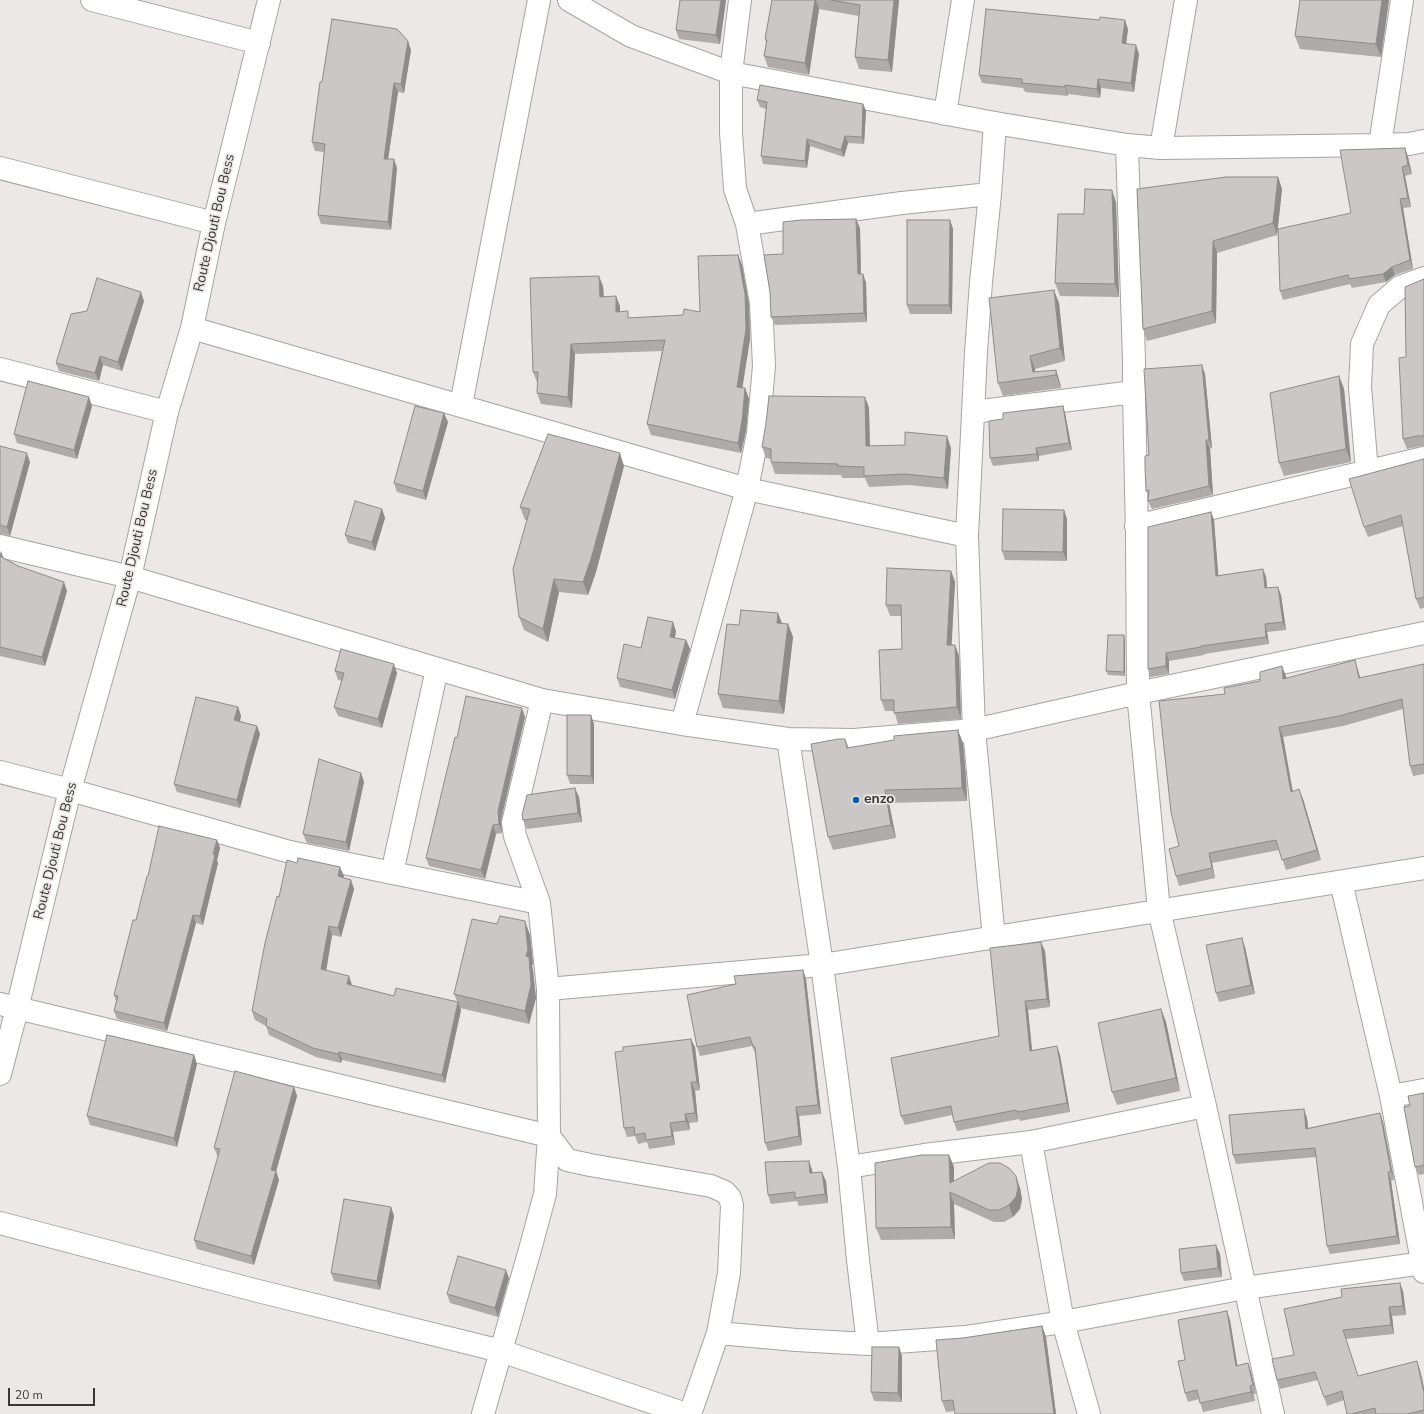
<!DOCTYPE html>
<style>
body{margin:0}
#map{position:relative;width:1424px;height:1414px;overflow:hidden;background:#ece8e7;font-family:"Nunito Sans",sans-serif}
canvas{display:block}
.scale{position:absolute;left:8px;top:1388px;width:87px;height:18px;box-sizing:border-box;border:2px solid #383736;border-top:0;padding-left:5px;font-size:12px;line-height:14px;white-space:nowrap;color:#383736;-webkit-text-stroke:3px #ece8e7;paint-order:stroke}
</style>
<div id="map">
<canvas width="1424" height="1414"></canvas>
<div class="scale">20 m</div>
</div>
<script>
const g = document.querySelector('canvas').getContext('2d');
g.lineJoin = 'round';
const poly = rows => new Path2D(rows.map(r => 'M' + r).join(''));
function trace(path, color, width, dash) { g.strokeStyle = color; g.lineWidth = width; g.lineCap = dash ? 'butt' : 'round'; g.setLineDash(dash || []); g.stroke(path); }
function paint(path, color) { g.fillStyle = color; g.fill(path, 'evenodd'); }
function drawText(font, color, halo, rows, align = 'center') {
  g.font = font + ' "Nunito Sans",sans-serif'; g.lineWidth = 3.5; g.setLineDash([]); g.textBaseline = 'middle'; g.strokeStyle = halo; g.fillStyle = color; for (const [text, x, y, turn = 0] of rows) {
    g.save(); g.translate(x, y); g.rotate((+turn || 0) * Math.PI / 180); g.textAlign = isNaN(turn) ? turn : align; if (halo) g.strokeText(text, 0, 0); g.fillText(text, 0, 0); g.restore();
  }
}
const minor = poly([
 [92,0,259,43],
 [569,0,631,36,731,73,995,123,1127,145,1161,148,1380,145,1409,144,1424,141],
 [945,114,963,0],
 [1127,145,1134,360,1134,392,1137,535,1138,693,1159,910,1205,1106,1273,1414],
 [1380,145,1402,0],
 [1161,148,1186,0],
 [0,168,214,223],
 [747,224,902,203,990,194],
 [192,328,747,489,967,536],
 [0,369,167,412],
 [461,405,539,0],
 [973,412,1134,392],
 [1367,472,1360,387,1362,344,1379,305,1400,287,1424,278],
 [1136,526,1424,458],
 [0,546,130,577,542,700,682,724,788,739,854,740,974,730,1138,693,1424,633],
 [682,724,747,489,758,433,764,366,761,303,747,224,735,189,731,133,731,73,740,0],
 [788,739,822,965,849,1167,858,1260,868,1344],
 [0,772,70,790,290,852,539,903],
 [392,873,437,669],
 [1341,882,1391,1096,1424,1272],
 [994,938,974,730,967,536,976,352,981,282,990,194,995,123],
 [548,989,822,965,1424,868],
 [0,1004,549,1136,567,1160,590,1165,711,1186,725,1192,730,1198,732,1205,729,1273,718,1333,690,1414],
 [1391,1096,1424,1090],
 [1031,1142,1063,1322,1089,1414],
 [849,1167,924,1155,1031,1142,1205,1106],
 [0,1223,258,1291,501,1351,686,1414],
 [718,1333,796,1340,868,1344,965,1337,1063,1322,1245,1288,1424,1263],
 [483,1414,531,1246,545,1194,549,1136,548,989,539,903,515,836,513,823,542,700]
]);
const secondary = poly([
 [0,1074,17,1009,70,790,130,577,167,412,192,328,214,223,269,0]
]);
const wall = poly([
 [726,0,720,44,679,39,676,30],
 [772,0,899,0,892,72,859,69,855,57,859,16,819,9,809,75,768,67,764,56,766,43,765,39],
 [1389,0,1381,57,1300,49,1295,36],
 [1128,29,1126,44,1139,54,1134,92,1101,88,1100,98,1068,94,1068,96,1025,92,1023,88,982,83,979,75],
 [411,50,404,93,398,92,388,159,397,168,391,230,321,224,318,215,324,152,315,151,312,142,322,82],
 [757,100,863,104,866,111,864,144,848,143,844,157,810,146,807,168,763,164,761,156,766,109,760,107],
 [1405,148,1408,157,1412,174,1405,176,1411,207,1403,208,1413,269,1395,275,1386,282,1352,288,1350,284,1283,300,1280,291,1351,213],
 [1278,177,1282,189,1277,235,1217,253,1216,323,1147,341,1143,329,1137,189],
 [1112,190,1116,203,1119,297,1060,296,1055,283,1084,214],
 [950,220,953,229,952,314,910,314,907,305],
 [860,228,861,274,863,274,866,283,867,322,775,325,771,317,783,254],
 [738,255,742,265,749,304,750,339,742,388,745,388,749,399,746,431,741,453,651,435,647,424,662,351,575,354,572,408,541,404,537,393,538,382,537,382,533,372,603,286,604,297,620,306,620,312,630,318,683,315,700,312],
 [1424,279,1424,446,1421,446,1407,449,1403,439,1406,357],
 [144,301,122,371,103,365,99,381,59,371,56,363],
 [1059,303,1065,361,1035,369,1035,372,1056,370,1060,383,1061,388,1003,396,998,383],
 [1205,374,1212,448,1210,449,1213,495,1152,509,1148,501,1149,497,1146,491,1149,455],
 [1339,376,1344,389,1351,462,1284,476,1279,463],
 [865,397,869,408,870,446,951,448,948,489,909,485,869,487,865,478,842,478,841,475,775,474,771,462,771,459,766,458,762,447],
 [92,406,77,459,17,443,14,434],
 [1065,413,1072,450,1039,456,1039,461,993,466,990,458],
 [448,422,426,500,397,492,394,483],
 [0,446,30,462,10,536,3,534,0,534],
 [1424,459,1424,608,1420,609,1416,599,1403,526,1368,537,1364,527],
 [624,466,596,572,588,595,559,592,548,642,524,630,519,617,527,520,525,520,520,507],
 [382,509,385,518,375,551,348,543,345,535],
 [1064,510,1067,519,1067,561,1005,560,1002,551],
 [1211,512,1214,520,1218,576,1263,569,1266,577,1267,588,1281,595,1286,630,1267,632,1269,644,1204,654,1204,655,1169,661,1169,674,1150,677,1148,669],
 [0,551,3,558,67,591,45,666,0,656],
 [951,571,955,582,951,645,955,645,959,656,961,719,898,724,894,711,885,711,881,700,902,649,901,616,890,616,886,605],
 [778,613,782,624,788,624,793,637,784,714,723,708,718,694,739,625],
 [676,631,675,638,686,640,690,649,675,699,620,687,617,678,641,648],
 [1125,640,1125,676,1108,675,1106,671],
 [1424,664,1424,774,1413,776,1410,766,1403,709,1343,726,1283,737,1293,791,1303,799,1321,860,1286,870,1279,850,1212,863,1215,878,1179,886,1176,876,1179,846,1225,694,1286,676,1286,678,1358,670,1360,678],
 [335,671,397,673,382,728,338,716,334,707,342,681,338,680],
 [238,707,241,716,240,721,257,726,260,734,252,762,240,808,177,792,174,784],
 [525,717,501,820,502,833,496,834,485,879,429,866,426,858,457,738],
 [594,724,594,784,570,784,567,775],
 [845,739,849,748,963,743,966,778,967,801,889,803,896,838,833,850,828,837],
 [361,773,364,782,349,851,307,843,303,834],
 [579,797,582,822,527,829,523,820],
 [217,840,220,848,217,860,218,863,203,925,196,923,167,1031,117,1019,114,1011,116,1001,114,995,136,920,148,876],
 [344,876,343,878,351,880,354,889,341,937,332,935,326,970,352,985,394,996,457,1001,454,994,530,935,533,963,532,966,533,970,536,998,529,1024,460,1008,461,1010,445,1083,342,1060,341,1063,316,1057,269,1035,266,1026,255,1020,252,1011],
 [1245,947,1255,994,1219,1002,1216,993],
 [1045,951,1050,1007,1028,1010,1032,1050,1057,1046,1060,1055,1070,1112,1020,1121,1019,1119,957,1131,954,1122,952,1115,905,1125,901,1116,999,1036],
 [803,970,806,979,821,1114,799,1116,802,1145,768,1151,765,1143,755,1053,752,1046,700,1056,697,1047],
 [1161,1009,1166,1022,1180,1091,1117,1105,1112,1092],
 [695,1047,700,1090,695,1091,698,1122,689,1123,690,1130,673,1132,675,1145,649,1149,647,1142,638,1144,635,1136,627,1137,624,1128],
 [194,1055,197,1064,177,1147,90,1125,87,1116],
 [294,1087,297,1096,276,1171,279,1180,254,1265,197,1249,194,1240,218,1157,214,1148],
 [1424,1093,1424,1174,1419,1175,1415,1167,1410,1106],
 [1380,1113,1383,1122,1394,1180,1391,1181,1400,1244,1330,1254,1327,1246,1316,1157,1236,1164,1233,1155,1307,1118,1308,1128],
 [949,1155,954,1167,954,1181,1020,1188,1022,1199,1020,1209,1013,1217,1004,1222,994,1222,954,1204,955,1239,881,1240,876,1228],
 [809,1161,813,1173,826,1181,828,1203,799,1206,797,1201,771,1204,768,1195],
 [391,1207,394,1216,380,1290,334,1281,331,1273],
 [1220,1254,1222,1277,1184,1281,1181,1273],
 [509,1278,498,1317,450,1303,447,1294],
 [1403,1291,1406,1315,1392,1316,1394,1334,1346,1339,1358,1376,1417,1361,1420,1370,1424,1388,1424,1414,1347,1414,1344,1400,1327,1406,1318,1380,1280,1389,1277,1380,1294,1355],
 [1230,1320,1237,1366,1248,1363,1251,1372,1256,1394,1253,1394,1255,1401,1203,1412,1199,1399,1188,1402,1185,1393,1185,1360],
 [1042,1326,1046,1337,1056,1414,955,1414,955,1411,946,1412,942,1401,963,1338],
 [899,1347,902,1356,902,1402,874,1401,871,1392]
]);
const shadedWall = poly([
 [721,0,726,0,720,44,716,35],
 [815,0,816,0,819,9,809,75,805,63],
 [894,0,899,0,892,72,888,60],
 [1382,0,1389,0,1381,57,1376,44],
 [1125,20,1128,29,1125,52,1122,43],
 [408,41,411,50,404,93,401,84],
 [1136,45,1139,54,1134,92,1131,83],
 [1098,79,1101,88,1100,98,1097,89],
 [394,83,398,92,387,167,384,159],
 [1065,85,1068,94,1068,96,1065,87],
 [863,104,866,111,864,144,862,137],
 [845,136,848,143,844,157,841,150],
 [807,139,810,146,807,168,805,161],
 [1405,148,1408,157,1412,174,1408,165],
 [394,159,397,168,391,230,388,222],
 [1402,167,1405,176,1411,207,1408,198],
 [1278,177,1282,189,1277,235,1273,223],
 [1112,190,1116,203,1119,297,1115,284],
 [1400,199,1403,208,1413,269,1410,260],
 [856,219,860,228,861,283,858,274],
 [950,220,953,229,952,314,949,305],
 [1213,241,1217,253,1216,323,1212,311],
 [738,255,742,265,749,304,750,339,741,397,737,387],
 [1392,267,1395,275,1386,282,1383,274],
 [863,274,866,283,867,322,864,313],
 [599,276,603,286,604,307,600,297],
 [1054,290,1059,303,1065,361,1060,348],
 [141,292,144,301,122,371,118,362],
 [616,296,620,306,620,322,616,312],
 [571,344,575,354,572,408,568,397],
 [100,356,103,365,99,381,95,373],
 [1030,356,1035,369,1036,378,1033,372],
 [1202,365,1205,374,1212,448,1209,440],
 [1056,370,1060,383,1061,388,1056,375],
 [1339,376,1344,389,1351,462,1346,449],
 [745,388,749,399,746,431,741,453,738,443],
 [89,397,92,406,77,459,74,450],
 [865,397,869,408,870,457,866,446],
 [1063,406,1065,413,1072,450,1069,443],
 [444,413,448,422,426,500,423,491],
 [947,436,951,448,948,489,944,478],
 [1206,440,1210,449,1213,495,1209,486],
 [1036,448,1039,456,1039,461,1037,454],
 [27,453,30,462,10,536,7,527],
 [620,453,624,466,596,572,588,595,583,582],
 [382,509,385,518,375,551,372,542],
 [1064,510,1067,519,1067,561,1063,552],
 [1211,512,1214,520,1219,584,1216,576],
 [1,551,4,560,0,557],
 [1263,569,1266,577,1268,596,1265,588],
 [951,571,955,582,951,657,947,645],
 [554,579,559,592,548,642,543,629],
 [64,582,67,591,45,666,42,657],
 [1278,587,1281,595,1286,630,1283,622],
 [778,613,783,626,777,623],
 [673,622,676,631,673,646,670,637],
 [788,624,793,637,784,714,779,701],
 [1265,624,1267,632,1269,644,1266,637],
 [1124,635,1125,640,1125,676,1124,672],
 [686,640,690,649,675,699,672,690],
 [955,645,959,656,961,719,957,707],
 [1166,653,1169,661,1169,674,1166,666],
 [1355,660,1358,670,1363,688,1359,678],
 [394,664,397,673,382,728,378,719],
 [1282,666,1286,676,1287,688,1283,679],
 [238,707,241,716,238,729,234,720],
 [522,708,525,717,501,820,502,833,499,824,498,811],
 [591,715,594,724,594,784,591,776],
 [257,726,260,734,252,762,240,808,237,800,249,753],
 [1279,727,1283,737,1294,801,1291,792],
 [958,730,963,743,966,778,967,801,962,788],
 [361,773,364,782,349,851,346,842],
 [575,788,579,797,582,822,578,813],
 [1299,789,1303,799,1321,860,1317,850],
 [885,790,889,803,896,838,891,825],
 [493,825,496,834,485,879,481,870],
 [217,840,220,848,217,860,218,863,203,925,200,916],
 [1209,853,1212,863,1215,878,1212,868],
 [340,867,344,876,341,885,338,876],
 [351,880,354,889,341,937,338,928],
 [193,915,196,923,167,1031,164,1023],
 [525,921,530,935,533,963,532,966,533,970,536,998,529,1024,525,1011,526,956],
 [329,926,332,935,325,978,321,969],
 [1242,938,1245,947,1255,994,1251,985],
 [1041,942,1045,951,1050,1007,1047,999],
 [803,970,806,979,821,1114,818,1105],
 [349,976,352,985,347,984],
 [1025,1001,1028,1010,1033,1060,1030,1051],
 [458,1002,461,1010,445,1083,442,1075],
 [1161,1009,1166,1022,1180,1091,1176,1078],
 [691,1039,695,1047,700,1090,697,1082],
 [1057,1046,1060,1055,1070,1112,1067,1103],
 [339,1052,342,1060,341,1063,338,1054],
 [194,1055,197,1064,177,1147,174,1138],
 [691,1082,695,1091,698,1122,695,1113],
 [294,1087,297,1096,274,1179,271,1170],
 [796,1107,799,1116,802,1145,799,1136],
 [1304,1109,1307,1118,1309,1138,1306,1129],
 [1380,1113,1383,1122,1394,1180,1391,1171],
 [685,1114,689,1123,690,1130,686,1121],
 [670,1123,673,1132,675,1145,672,1136],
 [949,1155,954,1167,954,1194,950,1183],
 [809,1161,812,1170,814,1182,810,1173],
 [276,1171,279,1180,254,1265,251,1256],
 [822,1172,826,1181,828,1203,825,1194],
 [1388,1172,1391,1181,1400,1244,1397,1236],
 [1016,1176,1020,1188,1022,1199,1020,1209,1013,1217,1009,1205],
 [950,1192,954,1204,955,1239,951,1227],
 [391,1207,394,1216,380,1290,377,1281],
 [1216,1245,1220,1254,1222,1277,1218,1268],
 [506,1270,509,1278,498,1317,495,1308],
 [1400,1283,1403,1291,1406,1315,1403,1306],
 [1389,1307,1392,1316,1394,1334,1391,1325],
 [1227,1311,1230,1320,1239,1375,1236,1366],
 [1042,1326,1046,1337,1056,1414,1054,1414],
 [899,1347,902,1356,902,1402,898,1393],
 [1417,1361,1420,1370,1424,1388,1424,1393],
 [1248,1363,1251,1372,1256,1394,1253,1385],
 [1250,1386,1253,1394,1255,1401,1251,1392]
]);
const building = poly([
 [680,0,721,0,716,35,676,30,680,0],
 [772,0,815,0,805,63,764,56,767,40,765,39,772,0],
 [831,0,894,0,888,60,855,57,860,5,831,0],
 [1300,0,1382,0,1376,44,1295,36,1300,0],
 [986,9,1099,20,1100,17,1125,20,1122,43,1136,45,1131,83,1098,79,1097,89,1065,85,1065,87,1022,83,1022,79,979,75,986,9],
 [332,19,397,29,408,41,401,84,394,83,384,159,394,159,388,222,318,215,325,144,312,142,320,82,322,82,332,19],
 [760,85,863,104,862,137,845,136,841,150,807,139,805,161,761,156,767,102,757,100,760,85],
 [1405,148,1408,165,1402,167,1408,198,1400,199,1410,260,1392,267,1383,274,1349,279,1348,275,1280,291,1278,229,1351,213,1340,150,1405,148],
 [1226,177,1278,177,1273,223,1213,241,1212,311,1143,329,1137,189,1226,177],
 [1085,189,1112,190,1115,284,1055,283,1058,214,1084,214,1085,189],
 [856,219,858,274,863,274,864,313,771,317,770,292,764,255,783,254,783,222,801,220,856,219],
 [907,220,950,220,949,305,907,305,907,220],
 [738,255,745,294,746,329,737,387,745,388,742,421,738,443,647,424,665,340,571,344,568,397,537,393,538,372,533,372,530,278,599,276,600,297,616,296,616,312,628,311,628,318,683,315,684,309,700,312,698,256,738,255],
 [97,278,141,292,118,362,100,356,95,373,56,363,71,314,87,311,97,278],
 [1424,279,1424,436,1417,436,1403,439,1399,358,1406,357,1405,287,1424,279],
 [1054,290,1060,348,1030,356,1033,372,1056,370,1056,375,998,383,989,298,1054,290],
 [1202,365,1209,440,1206,440,1209,486,1148,501,1149,490,1146,491,1145,467,1145,456,1149,455,1144,369,1202,365],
 [1339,376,1346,449,1279,463,1270,393,1339,376],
 [28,381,89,397,74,450,14,434,28,381],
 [769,396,865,397,866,446,905,445,905,432,947,436,944,478,905,474,864,476,864,467,838,466,838,464,771,462,771,449,762,447,766,423,769,396],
 [415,406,444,413,423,491,394,483,415,406],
 [1063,406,1069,443,1036,448,1037,454,990,458,989,421,1003,419,1003,413,1063,406],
 [548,434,620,453,591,559,583,582,554,579,543,629,519,617,513,569,530,509,520,507,548,434],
 [0,446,27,453,7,527,0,525,0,446],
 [1424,459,1424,597,1416,599,1401,515,1364,527,1349,479,1424,459],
 [355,501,382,509,372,542,345,535,355,501],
 [1003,509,1064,510,1063,552,1002,551,1003,509],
 [1211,512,1216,576,1263,569,1265,588,1278,587,1283,622,1265,624,1266,637,1201,646,1201,647,1166,653,1166,666,1148,669,1148,527,1211,512],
 [0,556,18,566,64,582,42,657,0,647,0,556],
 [887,568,951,571,947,645,955,645,957,707,894,713,894,700,881,700,879,650,902,649,901,605,886,605,887,568],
 [741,610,778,613,777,623,788,624,779,701,718,694,727,624,739,625,741,610],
 [648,617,673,622,670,637,686,640,672,690,617,678,624,644,641,648,648,617],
 [1108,635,1124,635,1124,672,1106,671,1108,635],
 [341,649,394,664,378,719,334,707,344,673,335,671,341,649],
 [1355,660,1359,678,1424,664,1424,764,1410,766,1402,699,1339,716,1279,727,1291,792,1299,789,1317,850,1282,860,1276,840,1209,853,1212,868,1176,876,1169,849,1179,846,1171,812,1159,701,1225,694,1224,688,1260,681,1260,672,1282,666,1283,679,1355,660],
 [466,696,522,708,498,811,499,824,493,825,481,870,426,858,455,737,457,738,466,696],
 [196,697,238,707,234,720,257,726,249,753,237,800,174,784,196,697],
 [567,715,591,715,591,776,567,775,567,715],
 [958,730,961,765,962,788,885,790,891,825,828,837,811,744,838,739,845,739,847,748,894,740,894,736,958,730],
 [319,759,361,773,346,842,303,834,319,759],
 [575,788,578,813,523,820,522,815,527,795,575,788],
 [159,826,217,840,213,854,215,855,200,916,193,915,164,1023,114,1011,118,996,114,995,133,920,136,920,147,876,148,876,159,826],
 [298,858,340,867,338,876,351,880,338,928,329,926,321,969,349,976,347,984,394,996,396,988,458,1002,442,1075,339,1052,338,1054,313,1048,266,1026,267,1019,252,1011,265,943,277,896,279,897,287,860,297,863,298,858],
 [500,916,525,921,528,950,526,956,529,957,531,985,525,1011,454,994,472,919,497,924,500,916],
 [1242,938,1251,985,1216,993,1206,945,1242,938],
 [1041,942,1047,999,1025,1001,1030,1051,1057,1046,1067,1103,1017,1112,1016,1110,954,1122,951,1106,901,1116,891,1058,999,1036,990,948,1041,942],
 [803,970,818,1105,796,1107,799,1136,765,1143,755,1047,753,1047,753,1044,752,1044,750,1037,697,1047,687,995,736,984,734,976,803,970],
 [1161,1009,1176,1078,1112,1092,1098,1023,1161,1009],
 [107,1035,194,1055,174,1138,87,1116,107,1035],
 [691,1039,697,1082,691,1082,695,1113,685,1114,686,1121,670,1123,672,1136,646,1140,645,1133,635,1135,634,1127,624,1128,615,1052,623,1051,623,1047,691,1039],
 [235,1071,294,1087,271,1170,276,1171,251,1256,194,1240,220,1149,214,1148,235,1071],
 [1424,1093,1424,1165,1415,1167,1404,1107,1410,1106,1408,1096,1424,1093],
 [1304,1109,1306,1129,1380,1113,1391,1171,1388,1172,1397,1236,1327,1246,1315,1148,1233,1155,1229,1115,1304,1109],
 [922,1155,949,1155,950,1183,989,1163,1000,1163,1009,1168,1016,1176,1018,1187,1016,1197,1009,1205,999,1210,989,1210,950,1192,951,1227,876,1228,875,1163,922,1155],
 [809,1161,810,1173,822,1172,825,1194,795,1198,795,1192,768,1195,765,1162,809,1161],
 [344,1199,391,1207,377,1281,331,1273,344,1199],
 [1216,1245,1218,1268,1181,1273,1179,1249,1216,1245],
 [458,1256,506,1270,495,1308,447,1294,458,1256],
 [1400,1283,1403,1306,1389,1307,1391,1325,1343,1330,1358,1376,1417,1361,1424,1393,1424,1410,1407,1414,1376,1414,1375,1408,1351,1414,1347,1414,1342,1391,1324,1397,1315,1372,1277,1380,1272,1359,1294,1355,1284,1309,1342,1297,1341,1289,1400,1283],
 [1227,1311,1236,1366,1248,1363,1253,1385,1250,1386,1251,1392,1200,1403,1197,1390,1185,1393,1178,1361,1185,1360,1178,1320,1227,1311],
 [1042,1326,1054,1414,955,1414,953,1400,942,1401,936,1340,963,1338,1042,1326],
 [872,1347,899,1347,898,1393,871,1392,872,1347]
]);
const markers = [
 [856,800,4,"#0c5caa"]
];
const streetNames = [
 ["Route Djouti Bou Bess",215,223,-77],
 ["Route Djouti Bou Bess",138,538,-77],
 ["Route Djouti Bou Bess",56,851,-76]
];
const poiNames = [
 ["enzo",864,800]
];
trace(minor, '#a7a3a2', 24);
trace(secondary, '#a7a3a2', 24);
trace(minor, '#fff', 22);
trace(secondary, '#fff', 22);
paint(wall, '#aeabaa');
paint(shadedWall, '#8d8b8b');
paint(building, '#cac7c6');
trace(building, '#8d8b8b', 1);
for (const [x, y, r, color] of markers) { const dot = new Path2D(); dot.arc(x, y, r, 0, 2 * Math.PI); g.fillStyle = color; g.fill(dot); trace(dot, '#ece8e7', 1.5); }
drawText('14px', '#383736', '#ece8e7', streetNames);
drawText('bold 14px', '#383736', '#ece8e7', poiNames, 'left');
</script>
